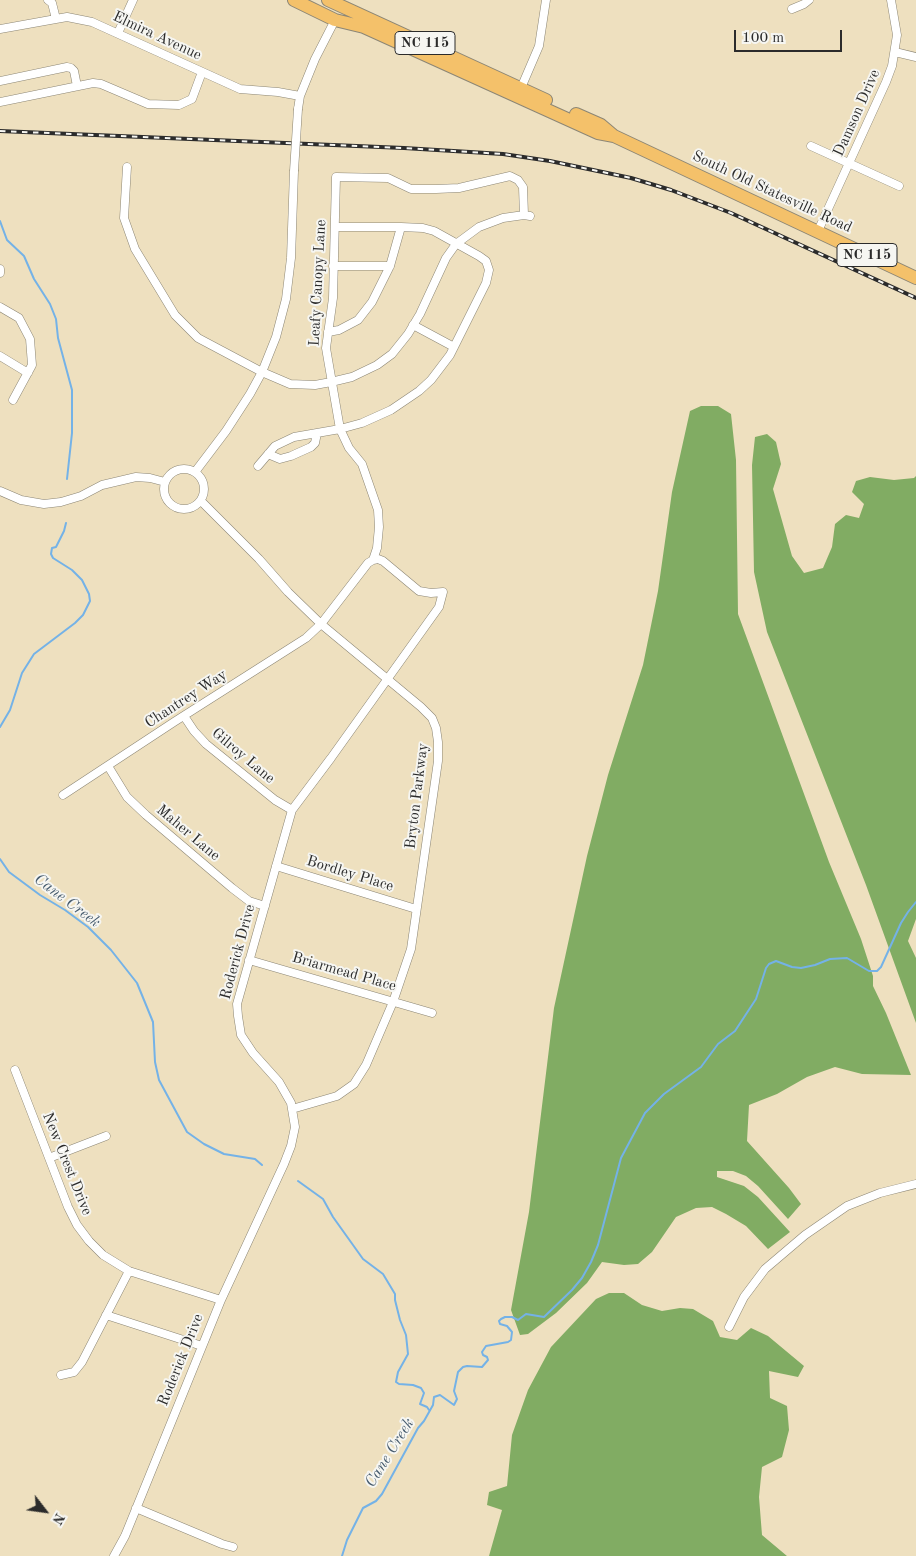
<!DOCTYPE html>
<style>
body{margin:0}
#map{position:relative;width:916px;height:1556px;overflow:hidden;background:#eee0bf;font-family:"Old Standard TT",serif}
canvas{display:block}
.north{position:absolute;left:20px;top:1486px;width:50px;height:50px;-webkit-text-stroke:4px #f6f6f2;paint-order:stroke;rotate:120deg;font-size:14px;font-weight:700;line-height:20px;text-align:center;color:#2b2b2b}
.north::after{content:'';display:block;margin:auto;width:18px;height:22px;background:#2b2b2b;clip-path:polygon(50% 0,100% 100%,50% 72%,0 100%)}
.scale{position:absolute;left:734px;top:30px;width:108px;height:22px;box-sizing:border-box;border:2px solid #2b2b2b;border-top:0;padding-left:6px;font-size:15px;line-height:18px;white-space:nowrap;color:#2b2b2b;-webkit-text-stroke:4px #f6f6f2;paint-order:stroke}
</style>
<div id="map">
<canvas width="916" height="1556"></canvas>
<div class="north">N</div>
<div class="scale">100 m</div>
</div>
<script>
const g = document.querySelector('canvas').getContext('2d');
g.lineJoin = 'round';
function paint(path, color) { g.fillStyle = color; g.fill(path, 'evenodd'); }
const poly = rows => new Path2D(rows.map(r => 'M' + r).join(''));
function trace(path, color, width, dash) { g.strokeStyle = color; g.lineWidth = width; g.lineCap = dash ? 'butt' : 'round'; g.setLineDash(dash || []); g.stroke(path); }
function drawText(font, color, halo, rows, align = 'center') {
  g.font = font + ' "Old Standard TT",serif'; g.lineWidth = 4; g.setLineDash([]); g.textBaseline = 'middle'; g.strokeStyle = halo; g.fillStyle = color; for (const [text, x, y, turn = 0] of rows) {
    g.save(); g.translate(x, y); g.rotate((+turn || 0) * Math.PI / 180); g.textAlign = isNaN(turn) ? turn : align; if (halo) g.strokeText(text, 0, 0); g.fillText(text, 0, 0); g.restore();
  }
}
const forest = poly([
 [701,406,718,406,731,414,736,460,738,614,829,862,861,939,873,976,873,986,886,1013,911,1075,862,1074,835,1067,807,1077,777,1094,749,1105,747,1141,789,1188,801,1204,788,1219,758,1186,746,1176,733,1171,717,1171,717,1177,744,1186,758,1197,790,1232,768,1249,746,1226,726,1214,712,1207,696,1208,676,1217,652,1252,638,1264,624,1265,602,1262,587,1283,556,1313,528,1334,520,1335,511,1310,529,1212,554,1008,587,856,608,775,643,665,658,591,672,492,690,411],
 [767,434,776,442,781,464,773,489,792,556,804,573,823,568,832,547,835,524,846,515,859,518,864,504,852,492,856,481,870,477,894,480,914,478,916,476,916,919,908,941,916,958,916,1023,866,885,767,632,754,572,752,465,755,437],
 [609,1293,624,1293,642,1305,662,1311,680,1308,693,1309,713,1321,720,1337,737,1340,751,1328,768,1336,804,1366,798,1377,769,1371,770,1398,787,1406,789,1430,782,1457,762,1467,759,1497,762,1535,787,1556,489,1556,502,1510,487,1505,489,1492,507,1486,512,1435,528,1390,551,1347,596,1299]
]);
const stream = poly([
 [0,221,7,240,24,256,34,279,50,304,56,319,58,338,72,390,72,433,67,479],
 [0,727,10,710,22,673,34,654,75,623,83,615,90,601,89,594,82,580,72,570,53,558,51,554,52,548,56,547,64,531,66,523],
 [0,859,9,872,40,895,65,910,88,927,111,950,137,983,153,1022,155,1062,159,1080,187,1132,204,1144,224,1154,255,1159,262,1165],
 [298,1181,323,1199,333,1217,363,1259,383,1274,395,1294,395,1300,400,1320,406,1335,408,1354,398,1372,396,1382,399,1384,413,1385,421,1388,424,1393,420,1404,427,1407,429,1410],
 [342,1556,347,1540,363,1508,376,1501,382,1494,418,1428,424,1421,433,1405,434,1397,440,1395,454,1405,457,1399,454,1391,458,1372,463,1367,467,1366,482,1367,488,1360,487,1357,483,1355,482,1352,486,1346,508,1342,511,1340,512,1332,507,1326,500,1324,499,1321,501,1319,505,1317,512,1317,518,1320,526,1314,544,1317,572,1290,582,1278,591,1262,598,1245,621,1158,645,1113,664,1094,701,1067,718,1044,735,1031,756,999,766,968,769,964,776,961,792,967,801,968,815,965,830,959,847,958,869,971,877,971,881,967,901,923,908,912,916,902]
]);
const minor = poly([
 [48,0,52,3,56,19],
 [792,9,804,4,809,0],
 [0,29,67,17,92,22,240,89,278,92,300,96],
 [118,33,133,0],
 [895,52,916,57],
 [0,81,67,67,71,68,74,71,77,86],
 [521,88,539,46,546,0],
 [0,102,93,83,101,84,148,104,179,105,192,99,202,72],
 [298,109,300,96,315,59,335,20],
 [811,146,899,186],
 [127,167,124,218,135,249,175,315,198,338,262,372,290,384,315,385,331,382,352,377,377,365,392,354,408,334,420,314,446,258,456,244,479,227,503,218,524,215,530,216],
 [818,231,886,82,892,66,897,35,891,0],
 [333,266,390,266],
 [0,269,0,273],
 [0,307,19,318,30,339,32,365,13,400],
 [413,325,454,347],
 [328,332,339,330,358,320,372,302,390,266,401,227],
 [0,356,28,373],
 [268,454,280,459,291,456,311,447,315,443,317,433],
 [258,466,275,446,294,437,340,429,362,423,391,410,419,391,431,380,450,355,486,283,489,270,486,261,479,256,434,231,423,228,401,227,335,227],
 '164 489a20 20 0 1 1 40 0a20 20 0 1 1-40 0Z',
 [195,472,226,431,250,394,262,372,276,337,286,299,291,258,294,171],
 [0,491,21,500,44,504,61,502,81,496,102,485,136,477,150,478,165,482],
 [201,501,259,559,288,592,321,624,421,707,432,718,436,728,438,742,438,761,411,949,393,1002,366,1065,354,1084,337,1096,292,1109],
 [373,560,377,548,379,527,378,510,362,464,349,448,340,429,326,348,333,298,336,177,388,178,411,189,436,189,459,188,510,176,518,180,523,187,524,215],
 [184,716,194,731,206,744,275,800,292,810],
 [108,766,127,797,146,815,232,888,249,901,265,906],
 [63,795,174,722,306,638,321,624,368,563,373,560,378,559,383,561,419,591,431,593,443,592,439,607,331,758,292,810,237,1004,238,1016,241,1035,253,1053,279,1082,291,1103,295,1127,291,1146,284,1164,221,1300,125,1536,114,1556],
 [276,866,416,909],
 [249,960,432,1013],
 [15,1070,68,1207,77,1225,89,1241,103,1255,129,1271,221,1300],
 [49,1158,106,1136],
 [106,1315,202,1346],
 [729,1327,744,1297,765,1269,805,1235,847,1206,880,1193,916,1184],
 [61,1375,74,1372,82,1362,129,1271],
 [136,1508,222,1544,233,1547]
]);
const primary = poly([
 [294,0,335,20,364,27,598,133,614,136,916,278],
 [328,0,546,100],
 [576,114,601,125,614,136]
]);
const rail = poly([
 [0,131,404,148,503,154,550,161,631,178,671,190,731,213,916,298]
]);
const minorBridge = poly([
 [294,171,298,109]
]);
const shields = [
 [425,43,60],
 [867,255,60]
];
const shieldNames = [
 ["NC 115",425,43],
 ["NC 115",867,255]
];
const streetNames = [
 ["Elmira Avenue",157,36,25],
 ["Damson Drive",857,113,-66],
 ["South Old Statesville Road",772,192,25],
 ["Leafy Canopy Lane",318,283,-87],
 ["Chantrey Way",186,699,-33],
 ["Gilroy Lane",243,756,40],
 ["Bryton Parkway",417,796,-83],
 ["Maher Lane",188,833,40],
 ["Bordley Place",350,874,17],
 ["Roderick Drive",238,952,-75],
 ["Briarmead Place",344,972,16],
 ["New Crest Drive",67,1164,68],
 ["Roderick Drive",181,1360,-68]
];
const waterNames = [
 ["Cane Creek",67,901,37],
 ["Cane Creek",390,1453,-58]
];
paint(forest, '#81ac63');
trace(stream, '#74b2e7', 2);
trace(minor, '#8c8675', 9);
trace(primary, '#8c8675', 14);
trace(minor, '#fff', 8);
trace(primary, '#f4c16a', 12);
trace(rail, '#2b2b2b', 4);
trace(rail, '#f6f6f2', 2, [5.5]);
trace(minorBridge, '#8c8675', 9, []);
trace(minorBridge, '#fff', 8);
for (const [x, y, w] of shields) { const box = new Path2D(); box.roundRect(x - w / 2, y - 11.5, w, 23, 4); g.fillStyle = '#f6f6f2'; g.fill(box); trace(box, '#2b2b2b', 1); }
drawText('bold 14px', '#2b2b2b', null, shieldNames);
drawText('15px', '#2b2b2b', '#f6f6f2', streetNames);
drawText('italic 16px', '#455a6d', '#f6f6f2', waterNames);
</script>
